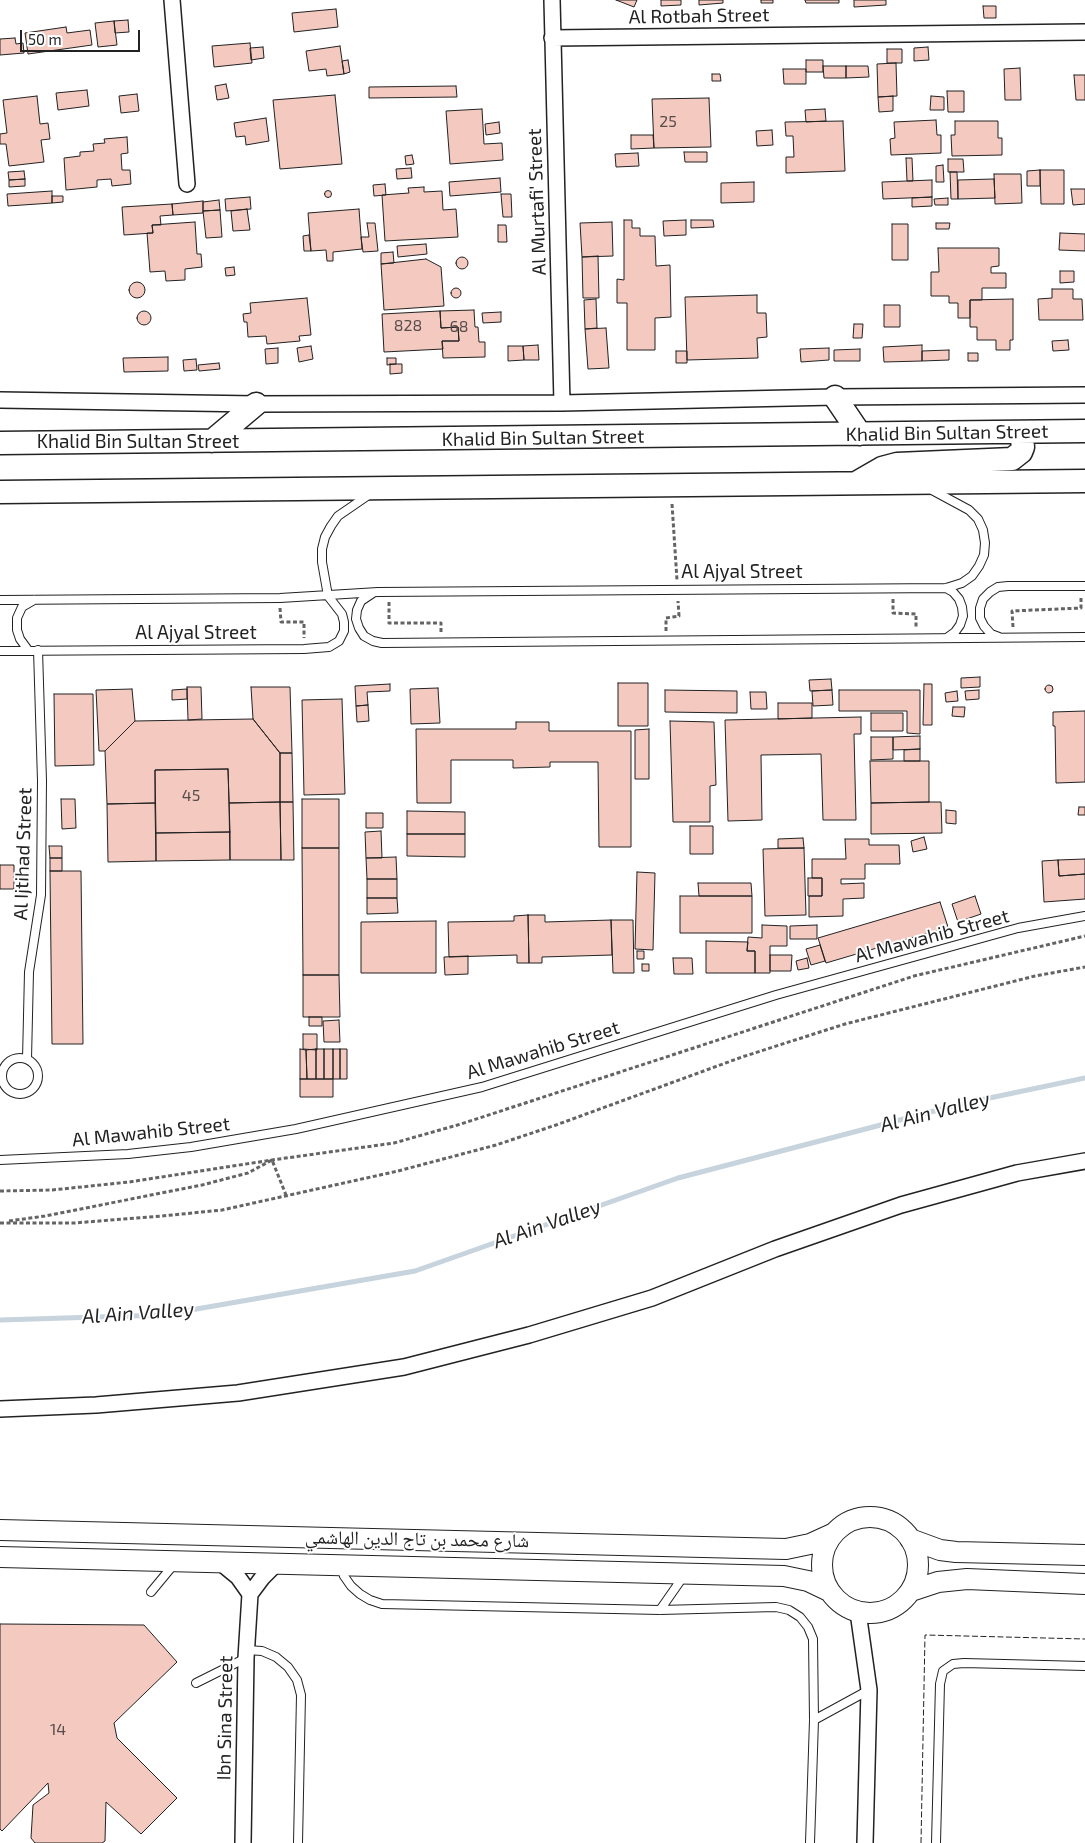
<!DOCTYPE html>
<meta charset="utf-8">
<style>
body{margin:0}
#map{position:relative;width:1085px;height:1843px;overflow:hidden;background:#fff;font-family:"Exo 2",sans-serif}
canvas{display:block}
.scale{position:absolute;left:20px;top:30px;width:120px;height:22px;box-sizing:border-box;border:2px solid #222;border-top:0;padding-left:6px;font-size:15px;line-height:18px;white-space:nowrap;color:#222;-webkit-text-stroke:4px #fff;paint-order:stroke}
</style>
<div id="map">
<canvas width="1085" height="1843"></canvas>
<div class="scale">50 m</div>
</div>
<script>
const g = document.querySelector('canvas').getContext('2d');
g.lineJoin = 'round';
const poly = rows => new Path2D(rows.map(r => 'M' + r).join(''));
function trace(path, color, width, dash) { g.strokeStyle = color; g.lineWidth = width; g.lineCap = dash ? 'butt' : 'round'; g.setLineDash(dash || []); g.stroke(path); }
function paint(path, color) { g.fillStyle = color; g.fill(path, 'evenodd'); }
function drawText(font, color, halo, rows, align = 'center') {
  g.font = font + ' "Exo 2","Noto Naskh Arabic",sans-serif'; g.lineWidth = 4; g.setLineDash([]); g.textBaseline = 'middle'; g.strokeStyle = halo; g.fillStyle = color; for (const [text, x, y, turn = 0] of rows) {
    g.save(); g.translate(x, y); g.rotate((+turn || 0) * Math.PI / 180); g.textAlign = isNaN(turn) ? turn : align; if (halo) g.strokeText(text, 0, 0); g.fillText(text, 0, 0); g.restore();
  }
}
const stream = poly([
 [0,1320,162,1315,415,1271,678,1178,961,1104,1085,1078]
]);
const building = poly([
 [616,0,637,0,634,7,616,0],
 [661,0,681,0,681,5,661,6,661,0],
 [699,0,723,0,723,3,699,5,699,0],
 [761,0,773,0,773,3,761,3,761,0],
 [805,0,839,0,839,3,806,3,805,0],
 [854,0,886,0,886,5,854,7,854,0],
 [983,6,996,6,996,18,984,18,983,6],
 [336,9,338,27,294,32,292,13,336,9],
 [128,20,129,32,115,33,114,21,128,20],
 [114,21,117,45,98,47,95,23,114,21],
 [66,27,67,33,90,30,92,45,28,54,25,33,66,27],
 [15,38,16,44,23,43,24,53,0,55,0,39,15,38],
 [250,43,252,63,214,67,212,46,250,43],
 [340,46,344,74,327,76,326,69,309,71,306,51,340,46],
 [263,47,264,58,251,60,250,48,263,47],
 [928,47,929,60,914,61,914,48,928,47],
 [887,49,902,49,902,63,887,63,887,49],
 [348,60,350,72,344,74,342,61,348,60],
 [806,60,823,60,823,72,806,72,806,60],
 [896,63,897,96,878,97,877,64,896,63],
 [823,66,846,66,846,78,824,78,823,66],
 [846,66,868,66,869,77,846,78,846,66],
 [1020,68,1021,100,1005,100,1004,69,1020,68],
 [783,69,806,69,806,84,784,84,783,69],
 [712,74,720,74,721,81,712,81,712,74],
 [1074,75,1085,75,1085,100,1076,100,1074,75],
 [226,84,229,98,217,100,215,86,226,84],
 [456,86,457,97,369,98,369,87,456,86],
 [87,90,89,106,58,110,56,93,87,90],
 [947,91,964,91,964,112,948,112,947,91],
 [137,94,139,111,121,113,119,96,137,94],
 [335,95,342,164,280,169,273,100,335,95],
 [37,96,40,124,48,123,50,139,41,140,44,162,9,166,6,144,0,144,0,134,7,133,3,100,37,96],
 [893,96,893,111,879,112,878,97,893,96],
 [931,96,944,97,944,110,930,110,931,96],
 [709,98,711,147,654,148,652,99,709,98],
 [482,109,484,144,502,143,503,160,450,164,446,111,482,109],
 [825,109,826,121,806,122,805,110,825,109],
 [266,118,269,141,246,145,245,136,236,137,234,123,266,118],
 [936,120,937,135,941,135,941,153,891,155,890,139,895,138,894,122,936,120],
 [843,121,845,171,786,173,786,157,794,157,793,136,786,136,785,122,843,121],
 [955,121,998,121,998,138,1002,138,1002,155,952,156,951,135,955,135,955,121],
 [499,122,500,133,486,135,485,124,499,122],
 [772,130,773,145,757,146,756,131,772,130],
 [631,135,653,135,654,148,631,149,631,135],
 [127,137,128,153,121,154,122,170,130,170,131,184,112,186,111,179,97,180,97,187,66,190,64,158,80,156,80,152,94,151,93,144,105,143,104,139,127,137],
 [684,152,707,152,707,162,685,162,684,152],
 [638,153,639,166,616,167,615,154,638,153],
 [412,155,414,164,406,165,405,156,412,155],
 [906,158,912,158,913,181,907,181,906,158],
 [948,159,963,159,964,172,948,172,948,159],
 [943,165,944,182,936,182,936,166,943,165],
 [411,168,412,178,397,179,396,169,411,168],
 [1040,170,1040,186,1027,186,1027,171,1040,170],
 [1040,170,1064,170,1064,204,1041,204,1040,170],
 [24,171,25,179,9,180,8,172,24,171],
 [950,172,957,172,958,199,951,199,950,172],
 [994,174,1021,174,1022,203,995,204,994,174],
 [500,178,501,192,450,196,449,182,500,178],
 [25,179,25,186,9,187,9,180,25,179],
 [994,179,995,198,958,199,958,180,994,179],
 [932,180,932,197,883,199,882,182,932,180],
 [754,182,754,202,721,203,721,183,754,182],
 [385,184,386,195,374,196,373,185,385,184],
 [424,187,424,192,442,191,443,210,456,209,458,237,385,241,382,195,409,193,408,188,424,187],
 [1071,189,1085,189,1085,204,1073,205,1071,189],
 '324.5 194a3.5 3.5 0 1 1 7 0a3.5 3.5 0 1 1-7 0Z',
 [52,191,52,203,8,206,7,194,52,191],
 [501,194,511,194,512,217,503,217,501,194],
 [52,196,63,196,63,202,52,203,52,196],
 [250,197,251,209,226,211,225,199,250,197],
 [932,197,932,206,912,207,912,198,932,197],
 [948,198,948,205,935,205,934,199,948,198],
 [219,200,220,210,203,211,203,202,219,200],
 [203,201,203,213,173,215,172,204,203,201],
 [172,204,173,215,160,216,161,225,152,225,153,233,124,235,122,207,172,204],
 [247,209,250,230,233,231,231,211,247,209],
 [359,209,362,249,333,252,333,261,327,261,326,250,311,251,308,213,359,209],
 [220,210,222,237,206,238,203,211,220,210],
 [624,220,632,220,632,228,640,228,640,236,655,236,656,266,670,265,671,317,655,318,655,350,627,350,627,303,617,303,617,279,624,280,624,220],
 [686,220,686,235,664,236,663,221,686,220],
 [691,220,713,220,714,227,691,228,691,220],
 [195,222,197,254,201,254,202,267,185,269,185,280,166,281,165,271,150,272,147,233,153,233,152,225,195,222],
 [612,222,613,256,582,257,580,223,612,222],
 [367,223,375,223,378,251,363,252,361,237,369,237,367,223],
 [936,223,950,223,949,229,936,229,936,223],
 [892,224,908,224,908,260,892,260,892,224],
 [498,225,506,225,507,242,498,242,498,225],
 [1060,233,1085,234,1085,251,1059,250,1060,233],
 [309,235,311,251,304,251,303,236,309,235],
 [426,244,427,254,398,257,397,246,426,244],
 [938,248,999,248,999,266,991,267,991,273,1006,273,1006,288,982,288,982,300,970,300,970,318,958,318,958,303,949,303,949,296,931,296,931,272,939,272,938,248],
 [393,252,394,263,381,264,381,253,393,252],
 [598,256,599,298,583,298,582,257,598,256],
 '456 263a6 6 0 1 1 12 0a6 6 0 1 1-12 0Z',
 [426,259,441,267,444,306,384,310,381,264,426,259],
 [234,267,235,275,226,276,225,268,234,267],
 [1060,271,1074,271,1074,282,1060,283,1060,271],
 '129 290a8 8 0 1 1 16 0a8 8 0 1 1-16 0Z',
 '451 293a5 5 0 1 1 10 0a5 5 0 1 1-10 0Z',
 [1052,289,1073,289,1073,299,1082,299,1083,320,1039,320,1038,299,1052,298,1052,289],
 [757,295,757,313,766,313,767,337,757,338,758,358,687,360,685,297,757,295],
 [307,298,311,335,299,336,300,341,267,344,266,336,248,337,247,322,244,322,243,314,251,313,250,303,307,298],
 [596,299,597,328,585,329,584,300,596,299],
 [1013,299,1013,340,1010,340,1010,350,996,350,996,340,977,340,977,327,970,327,970,300,1013,299],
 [884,305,900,305,900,327,884,327,884,305],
 [474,310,475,327,478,327,479,342,485,342,485,357,443,358,442,341,459,341,458,327,441,328,440,311,474,310],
 '137 318a7 7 0 1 1 14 0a7 7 0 1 1-14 0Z',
 [440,311,441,328,458,327,459,341,442,341,443,349,384,352,382,314,440,311],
 [501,312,501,322,483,323,482,313,501,312],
 [854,324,863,324,862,338,853,338,854,324],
 [606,328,609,368,588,369,585,329,606,328],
 [1068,340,1069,350,1053,351,1052,341,1068,340],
 [538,345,539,360,524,360,523,346,538,345],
 [922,345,922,361,884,362,883,347,922,345],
 [311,346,313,359,299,362,297,348,311,346],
 [508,346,523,346,524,360,508,361,508,346],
 [278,348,278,363,266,364,265,349,278,348],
 [829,348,829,360,801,362,800,349,829,348],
 [860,349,860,361,834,361,834,350,860,349],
 [949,350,949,360,922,361,922,351,949,350],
 [676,351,687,351,687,363,676,363,676,351],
 [968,353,978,353,978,361,968,361,968,353],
 [168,357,168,371,124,372,123,358,168,357],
 [387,358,396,358,396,364,387,365,387,358],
 [196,359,197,370,184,371,183,360,196,359],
 [219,363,220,369,199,371,198,365,219,363],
 [390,364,402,364,402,373,390,374,390,364],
 [980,677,980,687,961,688,961,678,980,677],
 [831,679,832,690,810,691,809,680,831,679],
 [618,683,648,683,648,726,618,726,618,683],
 [390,684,390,691,367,692,368,705,356,706,355,686,390,684],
 [924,684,932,684,932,725,923,725,924,684],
 '1045 689a4 4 0 1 1 8 0a4 4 0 1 1-8 0Z',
 [187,687,201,687,202,719,188,720,187,687],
 [251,687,290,687,292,753,280,753,253,719,251,687],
 [438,688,440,723,411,724,410,689,438,688],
 [132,689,135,721,105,751,99,751,96,690,132,689],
 [187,689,187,699,172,700,172,690,187,689],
 [665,690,737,691,737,713,665,712,665,690],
 [832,690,833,705,813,706,812,691,832,690],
 [839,690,920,690,920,734,907,733,907,711,839,711,839,690],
 [979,690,979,699,966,700,965,691,979,690],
 [957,691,958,701,946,702,945,693,957,691],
 [750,692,766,692,767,709,751,709,750,692],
 [54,694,93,694,94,765,55,766,54,694],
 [342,699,345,794,304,795,302,700,342,699],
 [778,703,812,703,812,718,778,719,778,703],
 [368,705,369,721,357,722,356,706,368,705],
 [953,707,965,707,964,717,952,716,953,707],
 [1085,711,1085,782,1056,783,1055,726,1053,726,1053,712,1085,711],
 [871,713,903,713,903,731,871,731,871,713],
 [861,717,861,734,854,734,856,820,823,820,821,754,761,755,762,820,728,821,725,720,861,717],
 [253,719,280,753,280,802,229,803,228,769,155,770,155,803,107,804,105,751,135,721,253,719],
 [670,721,714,722,716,785,710,786,710,822,673,822,670,721],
 [516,722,549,722,549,731,631,731,631,847,599,847,598,762,550,762,550,767,513,768,513,760,451,760,451,803,417,803,416,729,516,729,516,722],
 [649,729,649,779,635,779,635,730,649,729],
 [920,736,920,749,893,750,893,737,920,736],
 [871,737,893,737,893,759,871,760,871,737],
 [920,749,920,761,904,761,904,750,920,749],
 [280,753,292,753,293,802,280,802,280,753],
 [870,761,929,761,929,802,871,803,870,761],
 [228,769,230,832,156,833,155,770,228,769],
 [61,799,75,799,76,828,62,829,61,799],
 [302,799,339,799,339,848,302,848,302,799],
 [280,802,281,860,230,860,229,803,280,802],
 [280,802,293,802,294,860,281,860,280,802],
 [929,802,941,802,942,833,871,834,871,803,929,802],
 [155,803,156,861,108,862,107,804,155,803],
 [1079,807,1085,807,1085,815,1078,815,1079,807],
 [946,810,956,811,956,824,946,823,946,810],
 [407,811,465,812,465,834,407,834,407,811],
 [366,813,383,813,383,828,366,828,366,813],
 [690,826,713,826,713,854,690,854,690,826],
 [381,831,382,858,366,858,365,832,381,831],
 [230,832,230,860,156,861,156,833,230,832],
 [407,834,465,834,465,857,407,856,407,834],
 [924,837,927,849,913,852,911,841,924,837],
 [803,838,804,848,778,848,778,839,803,838],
 [845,839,869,839,869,845,899,845,900,864,865,864,865,879,841,879,841,884,864,883,864,898,843,899,843,916,809,917,809,896,822,896,822,878,812,878,812,859,846,859,845,839],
 [49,846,62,846,62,858,50,858,49,846],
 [302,848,339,848,339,975,303,975,302,848],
 [804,848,806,915,765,916,763,849,804,848],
 [396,857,397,879,367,879,366,858,396,857],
 [50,858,62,858,62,871,50,871,50,858],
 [1085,859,1085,874,1059,876,1058,860,1085,859],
 [1058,860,1059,876,1085,874,1085,899,1044,902,1042,861,1058,860],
 [0,865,14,865,14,889,0,889,0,865],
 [50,871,81,871,83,1044,52,1044,50,871],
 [637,872,655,873,653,950,635,949,637,872],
 [808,878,822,878,822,896,808,896,808,878],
 [367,879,397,879,397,898,367,898,367,879],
 [698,883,751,883,752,896,699,896,698,883],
 [680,896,752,896,752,933,680,933,680,896],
 [975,896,981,914,958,922,952,904,975,896],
 [367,898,397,898,398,913,367,914,367,898],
 [940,902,948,927,826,963,818,938,940,902],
 [528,915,545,915,545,922,611,920,612,955,542,957,542,963,529,963,528,915],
 [528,915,529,963,517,963,517,955,449,957,448,922,514,921,514,916,528,915],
 [611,920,633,920,634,973,613,973,611,920],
 [436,921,436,973,361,973,361,922,436,921],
 [762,925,787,926,787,946,770,946,770,973,755,973,755,951,747,951,748,937,762,938,762,925],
 [817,925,817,939,790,939,790,926,817,925],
 [706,941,748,942,747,951,755,951,755,973,706,973,706,941],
 [820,945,825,961,811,965,806,949,820,945],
 [637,951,644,951,644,959,637,959,637,951],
 [770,955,792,955,791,971,770,971,770,955],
 [468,956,468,974,445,975,444,957,468,956],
 [673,958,692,958,693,974,674,974,673,958],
 [807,958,809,968,798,970,796,961,807,958],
 [642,964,649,964,649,971,642,971,642,964],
 [303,975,339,975,340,1017,303,1017,303,975],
 [309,1017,322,1017,322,1026,309,1026,309,1017],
 [339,1020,340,1042,324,1042,323,1021,339,1020],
 [303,1034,317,1034,317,1050,303,1049,303,1034],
 [300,1049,306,1050,307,1079,300,1079,300,1049],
 [316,1049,324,1049,324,1079,316,1079,316,1049],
 [316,1049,316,1079,307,1079,306,1050,316,1049],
 [324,1049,333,1049,333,1079,324,1079,324,1049],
 [333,1049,340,1049,340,1079,333,1079,333,1049],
 [340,1049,347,1049,347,1079,340,1079,340,1049],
 [300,1079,333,1079,333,1097,300,1097,300,1079],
 [0,1624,144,1625,177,1662,114,1723,117,1738,177,1798,141,1834,106,1802,105,1841,102,1843,35,1843,31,1838,33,1805,49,1793,48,1783,2,1831,0,1829,0,1624]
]);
const path = poly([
 [672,504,677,580],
 [893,599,893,613,916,614,916,627],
 [389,602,389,623,441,623,441,632],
 [280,608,281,622,304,622,304,638],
 [1013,627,1012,611,1081,608,1081,597],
 [666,631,666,618,679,616,678,601],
 [0,1191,52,1190,129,1182,272,1160,394,1143,461,1124,914,976,1085,936],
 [9,1221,45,1216,202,1185,248,1173,272,1160,286,1195],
 [0,1223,74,1223,162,1216,222,1210,398,1171,496,1145,556,1125,742,1057,845,1024,1035,976,1085,967]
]);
const lane = poly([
 [946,588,953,592,959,599,962,607,963,616,960,625,955,632,948,637],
 [373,593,361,601,357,610,356,619,359,628,364,636,373,641,382,643,1085,637],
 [0,600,280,598,378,592,946,588,962,583,972,576,979,566,984,555,985,543,983,530,978,519,969,510,932,490],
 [999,637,991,634,984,626,980,618,980,608,983,599,990,592,998,587,1008,586,1085,586],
 [28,650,20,639,17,630,17,618,22,607,34,600],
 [0,651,304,649,329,647,339,641,344,631,344,622,342,614,328,596,322,562,322,549,325,537,331,526,338,516,370,494],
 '2 1076a18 18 0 1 1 36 0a18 18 0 1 1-36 0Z',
 [27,1059,29,972,41,895,42,781,38,650],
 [0,1160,128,1154,191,1147,296,1129,482,1087,776,995,1018,928,1085,916],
 [341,1566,344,1576,351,1586,360,1594,370,1600,382,1604,660,1610,776,1607,789,1610,800,1617,808,1627,813,1639,814,1720,810,1843],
 [151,1592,175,1563],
 [660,1610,683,1577],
 [247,1650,262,1651,276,1657,288,1667,297,1680,301,1695,298,1843],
 [196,1683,246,1658],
 [814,1720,869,1690],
 [936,1843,940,1684,943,1671,953,1664,964,1663,1085,1666]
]);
const street = poly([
 [172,0,187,184],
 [552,0,562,403],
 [552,38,1085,32],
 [0,400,256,404,562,403,835,397,1085,395],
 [0,1409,96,1405,238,1393,404,1367,529,1335,652,1298,775,1249,901,1205,1017,1173,1085,1161],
 [221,1563,238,1577,250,1594],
 [858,1612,869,1690,865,1843],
 [243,1843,246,1658,250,1594,262,1578,277,1563]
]);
const secondary = poly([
 '822 1565a48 48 0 1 1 96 0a48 48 0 1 1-96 0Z',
 [0,1530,786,1549,810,1544,832,1534],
 [910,1539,940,1550,956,1552,1085,1555],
 [0,1557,784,1576,808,1581,829,1591],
 [911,1591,938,1582,967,1579,1085,1584]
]);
const primary = poly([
 [835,397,860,434],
 [212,441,256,404],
 [0,443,1085,431],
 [856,483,882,468,897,464,1012,459,1021,452,1023,447,1021,433],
 [0,492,1085,481]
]);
const fence = poly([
 [921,1843,925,1635,1085,1639]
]);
const numberNames = [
 ["25",668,122],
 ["828",408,326],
 ["68",459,327],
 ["45",191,796],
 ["14",58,1730]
];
const streetNames = [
 ["Al Rotbah Street",699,16,-1],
 ["Al Murtafi' Street",537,202,-92],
 ["Khalid Bin Sultan Street",947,433,-1],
 ["Khalid Bin Sultan Street",543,438,-1],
 ["Khalid Bin Sultan Street",138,442],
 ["Al Ajyal Street",742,572],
 ["Al Ajyal Street",196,633],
 ["Al Ijtihad Street",23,854,-88],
 ["Al Mawahib Street",932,936,-15],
 ["Al Mawahib Street",543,1050,-17],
 ["Al Mawahib Street",151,1132,-6],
 ["شارع محمد بن تاج الدين الهاشمي",417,1539,1],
 ["Ibn Sina Street",225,1718,-89]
];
const waterNames = [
 ["Al Ain Valley",935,1112,-14],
 ["Al Ain Valley",547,1224,-19],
 ["Al Ain Valley",138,1313,-4]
];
trace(stream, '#c7d3dd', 5);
paint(building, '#f3c9c0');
trace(building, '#222', 1);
trace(lane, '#222', 10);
trace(street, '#222', 18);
trace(secondary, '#222', 22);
trace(primary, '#222', 25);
trace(path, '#646464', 3, [4, 2.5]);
trace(lane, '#fff', 8);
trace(street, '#fff', 15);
trace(secondary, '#fff', 20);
trace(primary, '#fff', 22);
trace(fence, '#222', 1, [6, 2.5]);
drawText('16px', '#564c4a', null, numberNames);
drawText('19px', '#222', '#fff', streetNames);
drawText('italic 20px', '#222', '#fff', waterNames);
</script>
